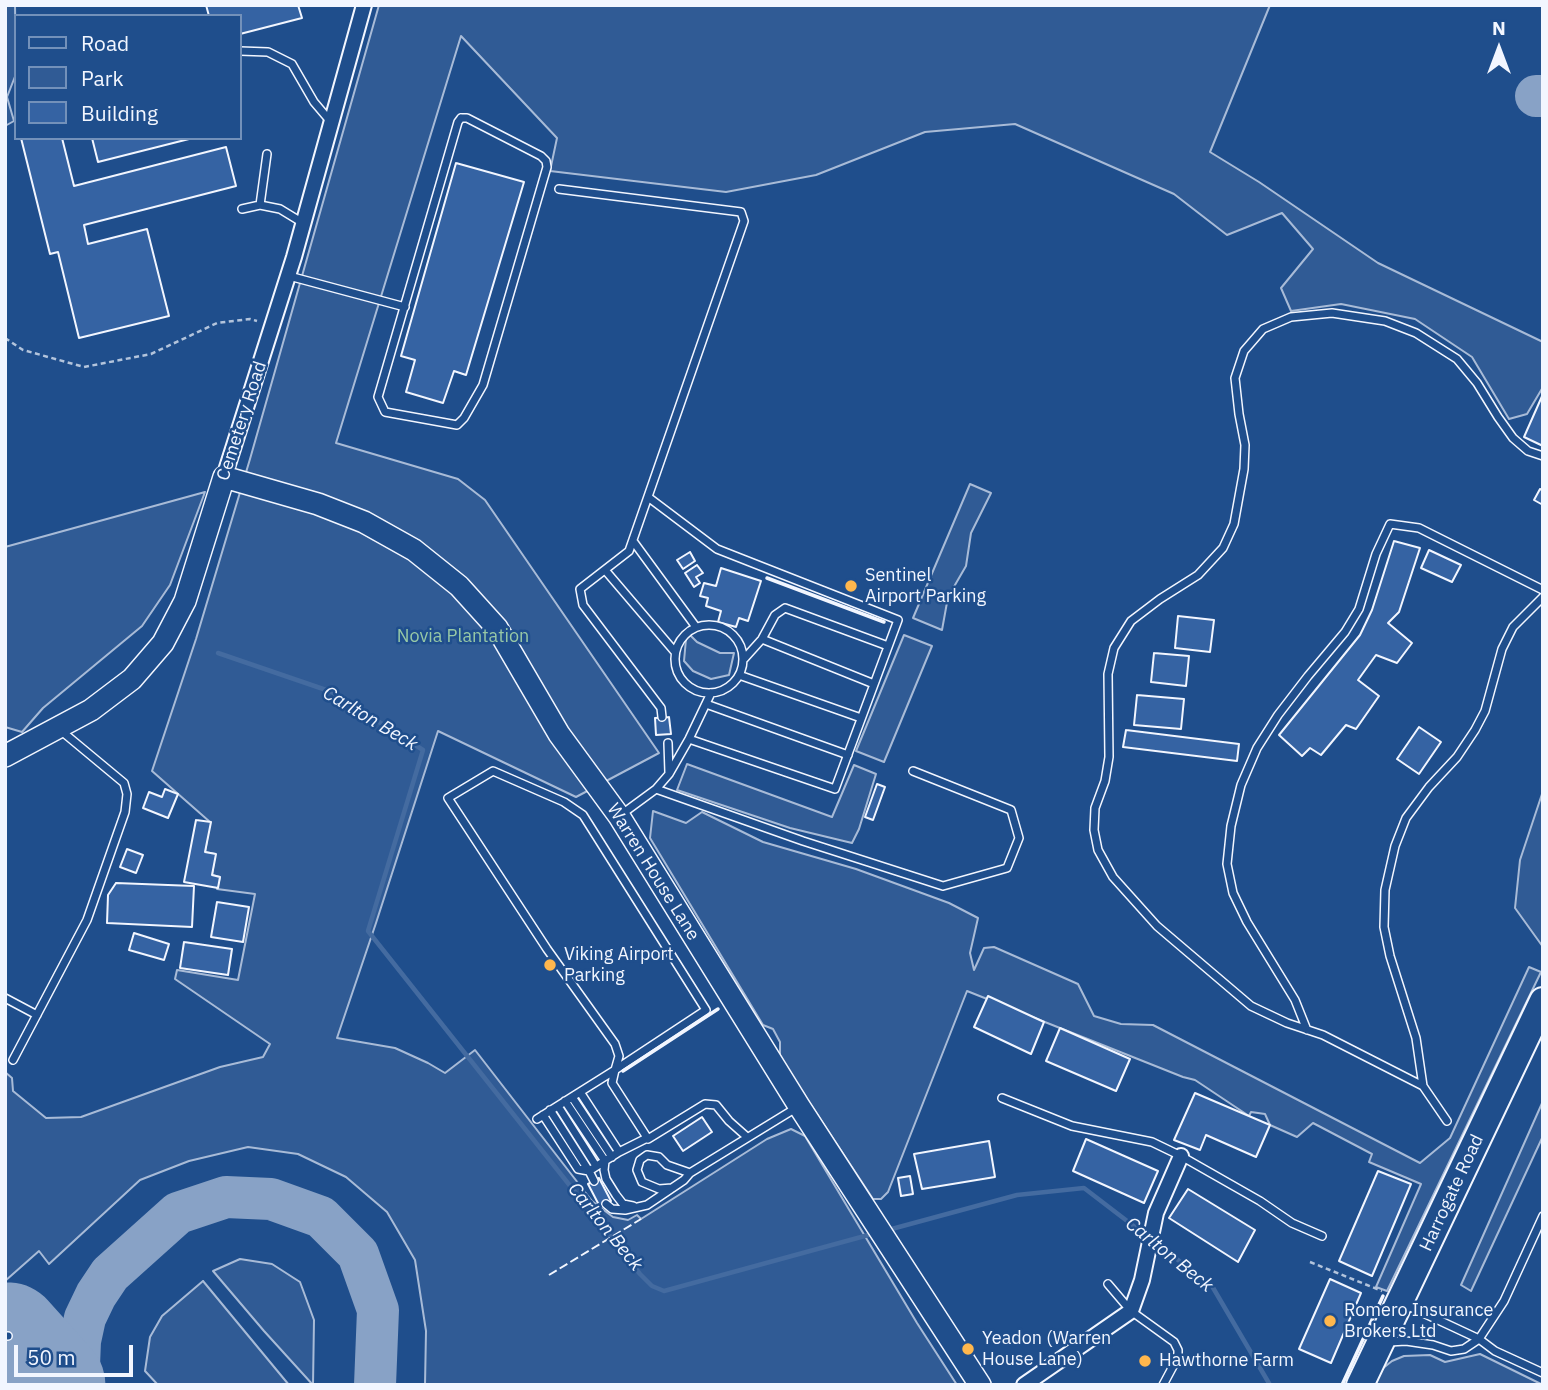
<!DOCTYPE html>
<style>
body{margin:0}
#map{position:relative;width:1548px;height:1390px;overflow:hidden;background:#1f4e8c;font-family:"IBM Plex Sans",sans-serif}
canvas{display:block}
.frame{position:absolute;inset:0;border:7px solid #f2f6ff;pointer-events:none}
.legend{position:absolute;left:14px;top:14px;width:228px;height:126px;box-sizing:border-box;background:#1f4e8c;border:2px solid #7391ba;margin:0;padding:9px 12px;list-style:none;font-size:21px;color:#f2f6ff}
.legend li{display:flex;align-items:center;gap:14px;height:35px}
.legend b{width:35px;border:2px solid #7391ba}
.north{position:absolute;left:1464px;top:14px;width:70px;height:70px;-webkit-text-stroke:5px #1f4e8c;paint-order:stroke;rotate:0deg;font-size:19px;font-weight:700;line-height:28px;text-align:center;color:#f2f6ff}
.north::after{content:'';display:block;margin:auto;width:24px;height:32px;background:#f2f6ff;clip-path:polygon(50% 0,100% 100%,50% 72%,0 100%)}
.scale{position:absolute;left:14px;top:1345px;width:119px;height:32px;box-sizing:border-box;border:4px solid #f2f6ff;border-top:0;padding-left:9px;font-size:21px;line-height:24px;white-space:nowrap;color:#f2f6ff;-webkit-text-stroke:5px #1f4e8c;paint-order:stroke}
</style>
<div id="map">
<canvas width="1548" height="1390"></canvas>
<div class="frame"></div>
<ul class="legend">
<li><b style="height:9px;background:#1f4e8c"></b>Road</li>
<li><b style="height:19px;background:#305b95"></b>Park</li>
<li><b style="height:19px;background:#3563a3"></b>Building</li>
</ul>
<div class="north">N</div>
<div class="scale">50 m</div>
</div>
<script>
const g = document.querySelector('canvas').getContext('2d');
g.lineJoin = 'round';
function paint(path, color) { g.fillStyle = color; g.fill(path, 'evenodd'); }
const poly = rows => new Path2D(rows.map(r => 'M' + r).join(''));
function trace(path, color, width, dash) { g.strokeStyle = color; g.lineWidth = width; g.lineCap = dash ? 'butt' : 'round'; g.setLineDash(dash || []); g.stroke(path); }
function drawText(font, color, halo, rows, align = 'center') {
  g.font = font + ' "IBM Plex Sans",sans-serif'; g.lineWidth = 5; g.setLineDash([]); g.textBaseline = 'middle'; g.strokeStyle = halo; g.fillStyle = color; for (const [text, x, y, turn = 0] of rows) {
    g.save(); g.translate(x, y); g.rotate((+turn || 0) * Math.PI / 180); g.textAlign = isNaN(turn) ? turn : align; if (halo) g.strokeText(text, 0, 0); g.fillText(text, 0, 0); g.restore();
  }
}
const green = poly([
 [5,5,15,5,16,74,7,97,14,121,5,126,5,5],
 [379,5,1270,5,1210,152,1259,182,1378,263,1543,342,1543,387,1527,414,1509,419,1472,357,1415,319,1341,304,1291,311,1281,288,1313,249,1282,213,1227,235,1174,194,1015,124,925,132,816,175,726,192,550,171,557,138,461,36,336,443,458,479,485,500,659,753,576,797,438,731,376,923,337,1038,395,1048,428,1063,445,1073,475,1050,592,1201,613,1217,628,1220,637,1215,641,1219,767,1139,791,1129,805,1136,917,1323,957,1385,425,1385,426,1331,415,1260,387,1212,346,1177,298,1154,248,1147,189,1161,140,1180,49,1264,39,1251,5,1281,5,1072,12,1078,13,1091,46,1118,81,1117,220,1067,263,1057,270,1044,175,979,177,970,238,980,255,894,217,889,220,877,212,875,215,854,205,852,210,822,152,771,196,639,250,459,379,5],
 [970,484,991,493,971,533,966,566,948,597,942,630,913,618,970,484],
 [205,492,170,585,142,626,43,708,22,732,5,727,5,547,205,492],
 [690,635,697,642,720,653,734,653,729,675,711,679,693,671,684,661,686,639,690,635],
 [904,635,932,646,884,762,856,751,904,635],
 [687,764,832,817,854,765,876,774,859,829,852,843,790,828,677,790,687,764],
 [1543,791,1543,947,1515,908,1520,860,1543,791],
 [653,811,686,823,702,812,763,842,856,869,949,903,978,918,970,953,974,970,984,948,994,947,1078,984,1094,1016,1121,1024,1153,1025,1420,1163,1450,1138,1529,967,1541,972,1387,1291,1376,1287,1421,1184,1369,1162,1372,1154,1313,1123,1297,1137,1270,1125,1265,1114,1251,1112,1249,1116,1195,1080,1183,1077,967,991,888,1192,881,1199,873,1199,780,1058,780,1042,773,1029,763,1025,650,838,653,811],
 [1543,1101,1543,1136,1471,1291,1461,1285,1543,1101],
 [240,1259,272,1264,300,1282,314,1320,313,1385,264,1331,213,1271,240,1259],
 [203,1281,289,1385,158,1385,145,1371,150,1337,162,1316,203,1281],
 [1480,1354,1543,1385,1375,1385,1382,1369,1392,1361,1404,1356,1430,1355,1445,1362,1480,1354]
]);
const stream = poly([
 [218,653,332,692,423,750,368,931,640,1274,652,1286,664,1291,872,1234],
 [888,1230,1017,1195,1084,1188,1212,1286,1270,1385]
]);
const taxiway = poly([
 [1536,96,1543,96],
 [81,1385,79,1366,80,1341,85,1318,96,1295,110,1274,178,1213,226,1197,271,1199,321,1217,358,1254,378,1310,375,1385]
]);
const runway = poly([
 [8,1336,52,1385]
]);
const building = poly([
 [206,5,298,5,302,18,240,34,240,16,209,16,206,5],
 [21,138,62,138,74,186,226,147,236,186,84,225,88,244,147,229,169,316,79,338,58,252,50,254,21,138],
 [92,138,193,138,98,162,92,138],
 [456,163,524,182,466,375,454,371,443,403,406,392,415,360,401,356,456,163],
 [1543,394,1543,446,1524,437,1543,394],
 [1540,489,1543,490,1543,505,1534,500,1540,489],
 [1394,541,1420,548,1399,612,1388,623,1412,643,1397,663,1376,655,1358,680,1379,696,1356,729,1346,725,1321,755,1310,748,1302,756,1279,735,1360,635,1372,610,1394,541],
 [1429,550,1461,565,1452,582,1421,568,1429,550],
 [690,552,695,561,683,569,677,560,690,552],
 [697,565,703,573,696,577,700,583,694,587,685,573,697,565],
 [721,568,761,581,748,621,739,618,736,627,718,622,721,611,706,606,708,598,700,596,704,583,716,586,721,568],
 [1178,616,1214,620,1210,652,1175,648,1178,616],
 [1154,653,1189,656,1186,686,1151,682,1154,653],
 [1137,695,1184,699,1181,729,1134,725,1137,695],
 [669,717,671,734,656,735,655,718,669,717],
 [1419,727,1441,742,1419,774,1397,759,1419,727],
 [1126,730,1239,744,1237,761,1123,747,1126,730],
 [877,784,885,787,873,820,865,817,877,784],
 [165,789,178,794,168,818,143,808,149,792,162,797,165,789],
 [196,820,211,822,205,852,216,854,212,875,220,877,218,888,184,882,196,820],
 [127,849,143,855,136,873,120,867,127,849],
 [116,883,194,886,192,927,107,923,108,895,116,883],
 [217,902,249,907,243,942,211,937,217,902],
 [134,933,169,944,164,960,129,950,134,933],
 [184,942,232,949,228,975,180,968,184,942],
 [988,996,1044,1022,1031,1054,974,1027,988,996],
 [1060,1028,1130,1059,1116,1091,1046,1061,1060,1028],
 [1195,1093,1270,1125,1256,1157,1206,1135,1200,1150,1174,1140,1195,1093],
 [702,1117,712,1132,683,1151,673,1136,702,1117],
 [1086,1139,1158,1171,1144,1203,1073,1171,1086,1139],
 [989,1141,995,1177,922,1189,914,1154,989,1141],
 [1378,1171,1411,1184,1372,1276,1339,1261,1378,1171],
 [910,1176,913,1194,901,1196,898,1178,910,1176],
 [599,1178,611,1201,600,1207,588,1184,599,1178],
 [1188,1189,1255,1230,1238,1262,1169,1218,1188,1189],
 [1330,1279,1361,1293,1331,1363,1299,1349,1330,1279]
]);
const path = poly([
 [5,338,23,350,84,367,151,354,217,323,250,319,257,321],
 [1310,1262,1382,1291]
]);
const lane = poly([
 [240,51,268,52,292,64,314,102,331,122],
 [461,118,467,118,541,156,546,161,547,167,483,385,464,418,457,425,385,412,378,397,458,122,461,118],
 [559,189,741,212,744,221,629,551,580,589,583,605,661,708,662,717],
 [260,205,267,154],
 [242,209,260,205,280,209,303,223],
 [289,276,405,307],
 [648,497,717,549,898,620,835,789,689,739],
 [633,541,696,627],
 [605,570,675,652],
 '675 659a34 34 0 1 1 68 0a34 34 0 1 1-68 0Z',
 [762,639,874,684],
 [744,659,762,639,775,615,785,608,888,646],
 [739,675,861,718],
 [706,704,848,755],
 [668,743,669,773],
 [656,789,669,774,689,739,711,693],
 [622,814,656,789,803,841,943,886,1007,868,1019,838,1011,810,913,771],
 [5,998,37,1015],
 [1307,1030,1295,1000,1247,922,1233,893,1227,864,1231,826,1241,785,1257,748,1278,715,1308,676,1345,632,1359,609,1376,554,1390,524,1419,528,1543,590],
 [13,1060,87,920,125,812,127,794,124,783,59,729],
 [1423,1086,1416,1038,1390,956,1384,927,1385,890,1395,846,1406,818,1429,787,1457,757,1475,730,1485,711,1502,649,1513,627,1543,597],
 [580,1092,619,1152],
 [572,1097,612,1157],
 [1002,1098,1072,1126,1152,1142,1181,1156,1260,1201,1292,1223,1322,1236],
 [565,1101,605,1161,604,1170,606,1179,616,1195,623,1204,633,1206],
 [558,1106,596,1166],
 [550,1110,589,1171],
 [543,1115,578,1169,589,1171],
 [537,1119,615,1070,706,1010,583,815,564,802,493,771,448,798,547,949,615,1044,619,1056,615,1070,612,1083,648,1139,705,1104,716,1105,729,1121,747,1137],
 [1447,1121,1423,1086,1323,1035,1287,1023,1251,1006,1157,926,1113,877,1098,850,1094,830,1095,808,1105,781,1109,757,1108,674,1114,648,1131,621,1160,599,1198,575,1223,548,1234,524,1244,469,1245,445,1239,414,1235,378,1244,351,1263,329,1291,317,1332,313,1385,321,1416,333,1457,359,1477,383,1498,417,1513,438,1528,451,1543,456],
 [594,1181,589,1171,619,1152,647,1138],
 [672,1188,659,1189,642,1182,637,1170,640,1160,647,1155,659,1157,667,1165,690,1173],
 [606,1204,612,1209,625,1210,647,1205,684,1180,690,1173,796,1108],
 [1108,1284,1131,1311,1174,1342,1178,1350,1178,1357,1163,1385],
 [1404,1304,1479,1339,1495,1351,1543,1373],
 [5,1336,8,1336],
 [1389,1342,1406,1341,1433,1345,1451,1351,1464,1349,1479,1339,1504,1301,1543,1216]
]);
const street = poly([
 [224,477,294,257,364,5],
 [1024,1385,1131,1311,1142,1280,1156,1213,1181,1156]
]);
const secondary = poly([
 [5,756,91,710,132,679,163,643,185,601,224,477,318,504,364,522,414,550,459,586,497,628,559,734,619,816,799,1106,980,1385]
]);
const highway = poly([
 [1360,1385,1543,1001]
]);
const fence = poly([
 [549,1275,641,1219]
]);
const wall = poly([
 [767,578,884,622],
 [623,1071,718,1009],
 [1342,1385,1383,1296]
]);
const markers = [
 [851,586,7,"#ffb74d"],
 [550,965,7,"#ffb74d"],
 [1330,1321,7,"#ffb74d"],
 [968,1349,7,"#ffb74d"],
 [1145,1361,7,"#ffb74d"]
];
const streetNames = [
 ["Cemetery Road",242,421,-72],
 ["Warren House Lane",653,872,58],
 ["Harrogate Road",1452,1193,-65]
];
const poiNames = [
 ["Sentinel",865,576],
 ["Airport Parking",865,597],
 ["Viking Airport",564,955],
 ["Parking",564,976],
 ["Romero Insurance",1344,1311],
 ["Brokers Ltd",1344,1332],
 ["Yeadon (Warren",982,1339],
 ["House Lane)",982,1360],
 ["Hawthorne Farm",1159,1361]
];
const parkNames = [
 ["Novia Plantation",463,637]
];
const waterNames = [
 ["Carlton Beck",370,719,31],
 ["Carlton Beck",605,1227,51],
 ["Carlton Beck",1169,1255,39]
];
paint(green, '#305b95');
trace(green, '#a8bbd7', 2);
trace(stream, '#446ba0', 4.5);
trace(taxiway, '#88a2c6', 42);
trace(runway, '#88a2c6', 107);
paint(building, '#3563a3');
trace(building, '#f2f6ff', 2);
trace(lane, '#f2f6ff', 10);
trace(street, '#f2f6ff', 18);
trace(secondary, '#f2f6ff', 24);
trace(highway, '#f2f6ff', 30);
trace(path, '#b3c4dc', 2.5, [5, 3.5]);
trace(lane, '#1f4e8c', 7);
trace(street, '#1f4e8c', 14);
trace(secondary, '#1f4e8c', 21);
trace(highway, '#1f4e8c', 26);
trace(fence, '#f2f6ff', 2, [9, 3.5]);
trace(wall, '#f2f6ff', 3.5);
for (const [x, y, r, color] of markers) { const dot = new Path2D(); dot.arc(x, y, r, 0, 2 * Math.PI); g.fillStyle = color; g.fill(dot); trace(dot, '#1f4e8c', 2.5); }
drawText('18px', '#f2f6ff', '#1f4e8c', streetNames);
drawText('18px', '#f2f6ff', '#1f4e8c', poiNames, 'left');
drawText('18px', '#97c8a6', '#1f4e8c', parkNames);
drawText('italic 19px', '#f2f6ff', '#1f4e8c', waterNames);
</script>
